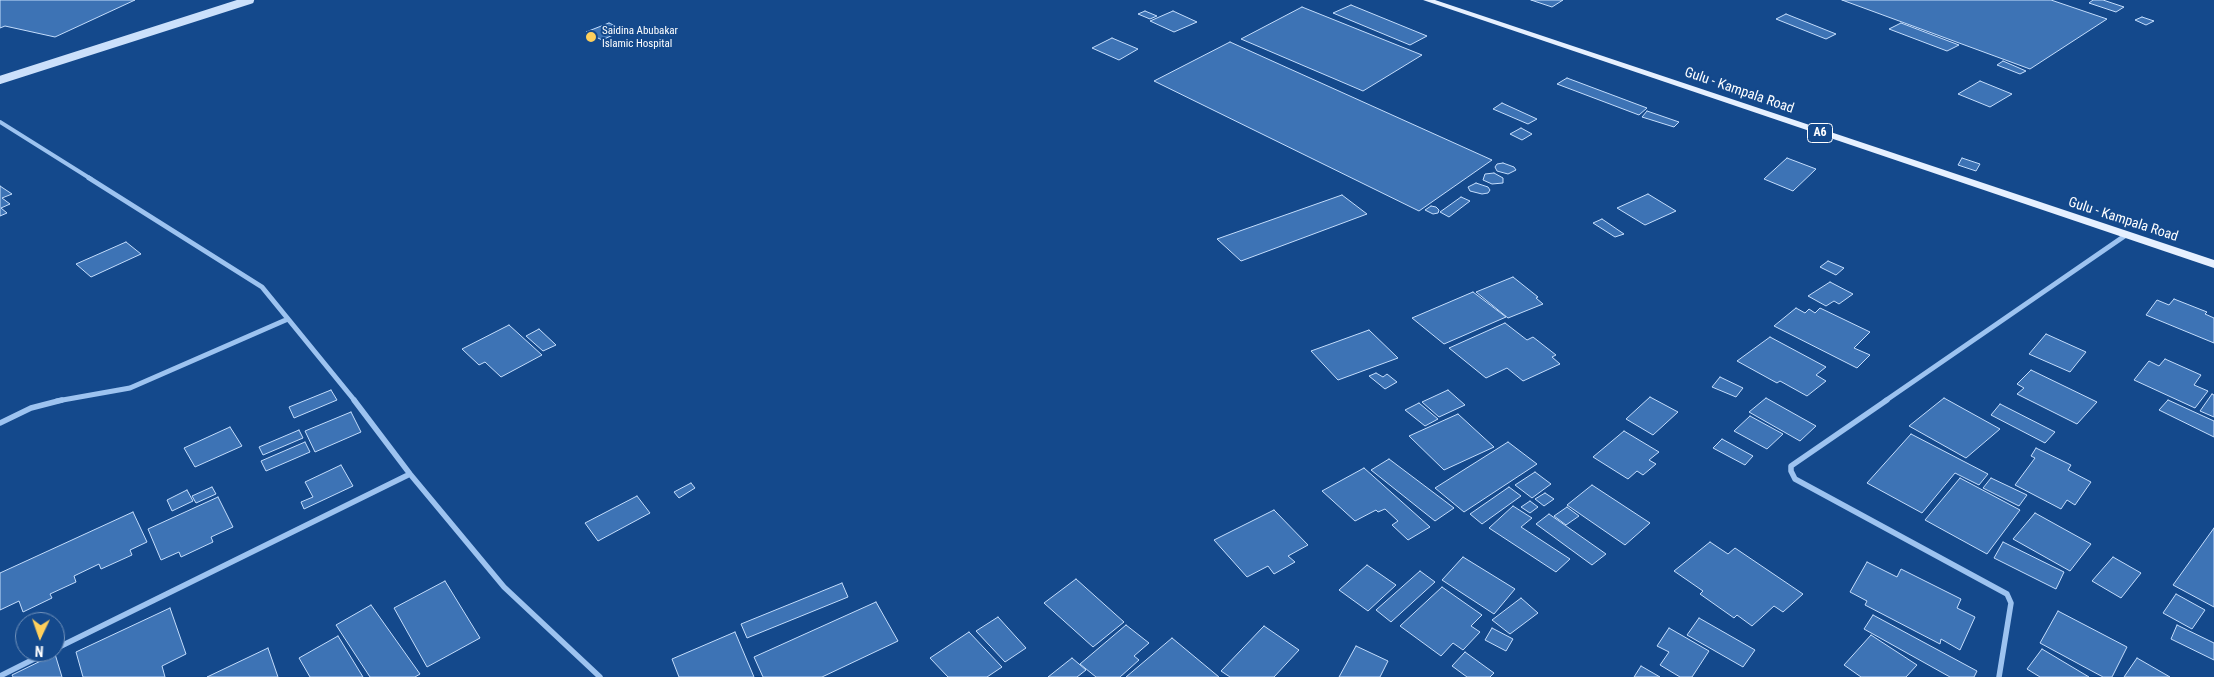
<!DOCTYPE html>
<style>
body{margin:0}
#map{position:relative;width:2214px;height:677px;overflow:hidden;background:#14498c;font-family:"Roboto Condensed",sans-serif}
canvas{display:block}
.north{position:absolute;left:15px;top:612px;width:50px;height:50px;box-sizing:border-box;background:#14498c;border:1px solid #7292ba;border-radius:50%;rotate:183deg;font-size:14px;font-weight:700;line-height:20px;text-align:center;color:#fff}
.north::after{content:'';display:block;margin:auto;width:18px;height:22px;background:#ffd05c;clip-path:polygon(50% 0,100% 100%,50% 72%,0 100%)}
</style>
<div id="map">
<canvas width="2214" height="677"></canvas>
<div class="north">N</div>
</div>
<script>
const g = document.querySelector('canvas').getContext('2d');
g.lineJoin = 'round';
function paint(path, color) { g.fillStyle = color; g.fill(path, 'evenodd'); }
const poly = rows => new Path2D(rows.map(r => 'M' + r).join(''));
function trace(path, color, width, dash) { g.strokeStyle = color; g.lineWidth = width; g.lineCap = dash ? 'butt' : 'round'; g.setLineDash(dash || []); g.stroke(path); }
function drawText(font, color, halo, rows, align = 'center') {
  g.font = font + ' "Roboto Condensed",sans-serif'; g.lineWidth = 4; g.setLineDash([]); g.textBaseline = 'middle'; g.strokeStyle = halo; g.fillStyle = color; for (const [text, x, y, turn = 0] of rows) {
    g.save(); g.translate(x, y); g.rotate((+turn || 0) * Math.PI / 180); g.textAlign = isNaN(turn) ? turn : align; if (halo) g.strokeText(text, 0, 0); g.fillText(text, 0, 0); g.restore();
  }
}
const building = poly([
 [0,0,135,0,55,37,5,26,0,28,0,0],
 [1531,0,1563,0,1552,7,1531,0],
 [1842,0,2051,0,2107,19,2030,69,1842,0],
 [2093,0,2103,0,2124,7,2116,12,2089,3,2093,0],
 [1351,5,1427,36,1410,45,1333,13,1351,5],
 [1302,7,1422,55,1363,91,1241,39,1302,7],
 [1145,11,1157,16,1150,19,1138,14,1145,11],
 [1173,11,1197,22,1174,32,1150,21,1173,11],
 [1786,14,1836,34,1826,39,1776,19,1786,14],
 [2142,17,2154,21,2146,25,2135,20,2142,17],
 [609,23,624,30,602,40,586,32,609,23],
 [1901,23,1959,45,1947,51,1889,29,1901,23],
 [1112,38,1138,49,1119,60,1092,48,1112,38],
 [1230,42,1492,160,1419,211,1154,81,1230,42],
 [2003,61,2026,71,2020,74,1997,65,2003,61],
 [1567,78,1647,108,1639,115,1557,84,1567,78],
 [1980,81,2012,94,1990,107,1958,94,1980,81],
 [1502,103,1537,119,1528,124,1493,109,1502,103],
 [1647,111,1679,122,1674,127,1642,117,1647,111],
 [1521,128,1532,134,1522,140,1510,134,1521,128],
 [1787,158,1816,169,1793,191,1764,179,1787,158],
 [1962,158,1980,164,1976,171,1958,165,1962,158],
 [1503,163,1514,167,1516,170,1508,174,1497,171,1495,167,1497,164,1503,163],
 [1494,173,1503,178,1503,183,1492,184,1483,180,1485,174,1494,173],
 [1476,183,1488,187,1490,190,1488,193,1482,194,1470,191,1468,187,1476,183],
 [0,186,12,194,2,198,10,204,1,208,7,213,0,216,0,186],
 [1648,194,1676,211,1645,225,1617,208,1648,194],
 [1342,195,1367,214,1241,261,1217,239,1342,195],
 [1461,197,1470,201,1449,217,1440,212,1461,197],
 [1431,206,1436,207,1439,210,1438,213,1433,214,1425,210,1431,206],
 [1602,219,1624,234,1615,237,1593,223,1602,219],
 [126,242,141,254,91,277,76,264,126,242],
 [1828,261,1844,268,1836,275,1820,267,1828,261],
 [1513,277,1538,297,1536,298,1543,304,1508,318,1476,292,1513,277],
 [1830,282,1853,294,1839,304,1834,301,1826,306,1808,296,1830,282],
 [1473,292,1506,317,1444,344,1412,318,1473,292],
 [2174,299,2207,312,2205,314,2214,318,2214,343,2146,315,2157,300,2169,305,2174,299],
 [1796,308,1805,313,1809,309,1815,313,1820,308,1870,332,1854,348,1870,355,1857,368,1774,326,1796,308],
 [1505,323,1527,340,1533,337,1556,355,1552,357,1560,364,1523,381,1507,368,1486,378,1449,348,1505,323],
 [509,325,542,355,501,377,485,362,479,365,462,349,509,325],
 [539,329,556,345,543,351,526,336,539,329],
 [1369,330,1398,358,1338,380,1311,351,1369,330],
 [2046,334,2086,352,2070,372,2029,354,2046,334],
 [1770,337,1826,367,1816,375,1826,381,1807,396,1780,381,1777,383,1737,361,1770,337],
 [2165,359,2201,375,2194,385,2208,391,2195,408,2134,380,2149,361,2159,366,2165,359],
 [2031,370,2097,402,2077,424,2017,394,2024,388,2017,384,2031,370],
 [1376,373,1383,377,1387,374,1397,382,1385,389,1369,376,1376,373],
 [1720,377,1743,388,1736,397,1712,387,1720,377],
 [331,390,337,400,294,418,289,407,331,390],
 [1448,390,1465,405,1439,417,1422,402,1448,390],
 [2212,394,2214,395,2214,417,2200,411,2212,394],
 [1650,397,1678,412,1653,435,1626,419,1650,397],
 [1766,398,1816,426,1800,441,1749,412,1766,398],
 [1944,398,2000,429,1966,458,1909,426,1944,398],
 [2168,400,2214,421,2214,437,2159,410,2168,400],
 [1419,403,1438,419,1425,426,1405,410,1419,403],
 [2000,404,2055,432,2045,443,1991,415,2000,404],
 [351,412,361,432,315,452,305,431,351,412],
 [1458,414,1494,447,1444,470,1409,436,1458,414],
 [1750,416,1783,434,1767,449,1734,431,1750,416],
 [230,427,242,446,195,467,184,448,230,427],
 [299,430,303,438,263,455,259,447,299,430],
 [1624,431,1659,452,1649,460,1656,464,1643,475,1637,471,1628,479,1593,457,1624,431],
 [1911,434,1988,474,1979,485,1955,473,1922,513,1867,483,1911,434],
 [1722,439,1753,456,1745,465,1713,448,1722,439],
 [305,442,310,452,266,471,261,461,305,442],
 [1508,442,1537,464,1464,512,1435,488,1508,442],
 [2036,448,2071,465,2068,470,2091,482,2075,505,2067,500,2061,509,2015,485,2035,458,2031,456,2036,448],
 [1389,459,1454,508,1435,521,1371,470,1389,459],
 [341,465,353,486,304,509,301,502,313,497,305,482,341,465],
 [1364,468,1430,527,1408,540,1392,525,1398,521,1385,509,1378,512,1376,510,1355,521,1322,491,1364,468],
 [1535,472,1551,484,1532,498,1515,485,1535,472],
 [1960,478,2020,510,1987,554,1925,520,1960,478],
 [1991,478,2027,495,2019,506,1983,488,1991,478],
 [691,483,695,488,679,498,674,492,691,483],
 [1592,485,1650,523,1625,545,1567,505,1592,485],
 [212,487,216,494,196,503,192,496,212,487],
 [1509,487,1521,496,1482,524,1470,514,1509,487],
 [187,490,193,501,172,511,167,500,187,490],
 [1545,493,1554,499,1544,506,1535,499,1545,493],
 [637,496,650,513,598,541,585,523,637,496],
 [218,497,233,527,211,537,213,542,181,557,179,552,161,560,148,529,218,497],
 [1530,501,1538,507,1530,513,1521,507,1530,501],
 [1513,506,1532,518,1521,527,1570,559,1556,572,1489,528,1513,506],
 [1567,507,1579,516,1566,525,1554,516,1567,507],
 [1274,510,1308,545,1288,556,1295,562,1274,574,1268,566,1247,577,1214,540,1274,510],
 [133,512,147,542,130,550,132,555,101,569,99,564,74,576,76,582,50,594,52,598,23,612,19,601,0,610,0,573,133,512],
 [2035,513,2091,544,2070,571,2013,539,2035,513],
 [1549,514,1606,554,1592,565,1536,524,1549,514],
 [2214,528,2214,607,2173,585,2214,528],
 [1710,542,1728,554,1735,548,1803,594,1783,612,1774,606,1752,626,1737,615,1734,618,1700,594,1703,591,1674,571,1710,542],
 [2003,542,2064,572,2056,589,1994,558,2003,542],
 [1463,557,1515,589,1494,614,1442,580,1463,557],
 [2113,557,2141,573,2121,598,2092,581,2113,557],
 [1867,562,1897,577,1901,569,1961,599,1957,608,1975,617,1960,650,1941,639,1940,644,1865,605,1867,601,1850,592,1867,562],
 [1367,565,1396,585,1368,611,1339,590,1367,565],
 [1420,571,1435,582,1391,622,1376,610,1420,571],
 [1076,579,1124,622,1093,647,1044,603,1076,579],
 [445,581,480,638,427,667,394,608,445,581],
 [842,583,848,597,747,638,741,624,842,583],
 [1442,587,1482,615,1471,626,1480,632,1463,650,1453,643,1441,656,1400,626,1442,587],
 [2176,594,2205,610,2192,629,2163,613,2176,594],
 [1521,598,1538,613,1510,634,1492,620,1521,598],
 [876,602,898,641,822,677,763,677,754,657,876,602],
 [371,605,420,674,415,677,370,677,336,625,371,605],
 [170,608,186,654,162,666,165,677,83,677,76,652,170,608],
 [2058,611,2127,647,2112,677,2103,677,2040,643,2058,611],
 [1873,615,1977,671,1974,677,1950,677,1864,629,1873,615],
 [998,617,1026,648,1005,662,976,631,998,617],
 [1699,618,1755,650,1743,667,1687,635,1699,618],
 [1126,625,1149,643,1134,656,1139,660,1120,677,1096,677,1080,664,1126,625],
 [2177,625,2214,643,2214,660,2171,639,2177,625],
 [1264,626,1299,650,1274,677,1230,677,1221,671,1264,626],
 [1492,628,1513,639,1506,651,1485,640,1492,628],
 [1669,628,1709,651,1692,677,1680,677,1660,665,1669,652,1657,646,1669,628],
 [735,632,754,677,679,677,672,659,735,632],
 [969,632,1002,667,987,677,948,677,930,658,969,632],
 [1871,635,1917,665,1906,677,1861,677,1844,665,1871,635],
 [338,636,363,677,310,677,299,658,338,636],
 [1172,638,1219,677,1126,677,1172,638],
 [1356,646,1388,661,1380,677,1339,677,1356,646],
 [268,648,278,677,207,677,268,648],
 [2042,649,2089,677,2040,677,2027,669,2042,649],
 [1465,652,1494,673,1490,677,1467,677,1452,666,1465,652],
 [55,654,62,677,13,677,12,675,55,654],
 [1072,658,1086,670,1077,677,1048,677,1072,658],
 [2137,658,2170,677,2124,677,2137,658],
 [1641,666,1660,677,1634,677,1641,666]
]);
const streetFar2 = poly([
 [0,122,91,179]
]);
const streetFar1 = poly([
 [89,178,262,287,355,401],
 [57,401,130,388,288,319],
 [1885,401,2126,235]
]);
const street = poly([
 [354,400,410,474,504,587,600,677],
 [1887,400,1791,466,1791,471,1795,479,2007,594,2011,603,1999,677],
 [0,423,31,408,62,400],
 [55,649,410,474],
 [0,676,48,652]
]);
const secondary = poly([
 [0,80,250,0]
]);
const primary = poly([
 [1423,0,1435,0,2214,260,2214,268,1423,0]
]);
const markers = [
 [591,37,6,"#ffd05c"]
];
const farPoinames = [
 ["Saidina Abubakar",602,31],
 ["Islamic Hospital",602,44]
];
const shields = [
 [1820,133,25]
];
const shieldNames = [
 ["A6",1820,133]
];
const streetNames = [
 ["Gulu - Kampala Road",1739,91,19],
 ["Gulu - Kampala Road",2123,220,18]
];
paint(building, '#3d73b5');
trace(building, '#c4ddfc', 1);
trace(streetFar2, '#9dc3f0', 4);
trace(streetFar1, '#9dc3f0', 5);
trace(street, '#9dc3f0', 5.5);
trace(secondary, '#cbe0fb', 8);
paint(primary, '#e6f0ff');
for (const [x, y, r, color] of markers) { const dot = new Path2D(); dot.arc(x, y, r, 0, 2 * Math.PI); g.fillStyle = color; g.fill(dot); trace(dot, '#14498c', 2); }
drawText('11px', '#fff', '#14498c', farPoinames, 'left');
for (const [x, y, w] of shields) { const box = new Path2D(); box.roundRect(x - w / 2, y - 9.5, w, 19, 4); g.fillStyle = '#14498c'; g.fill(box); trace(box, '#fff', 1); }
drawText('bold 12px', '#fff', null, shieldNames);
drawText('14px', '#fff', '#14498c', streetNames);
</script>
